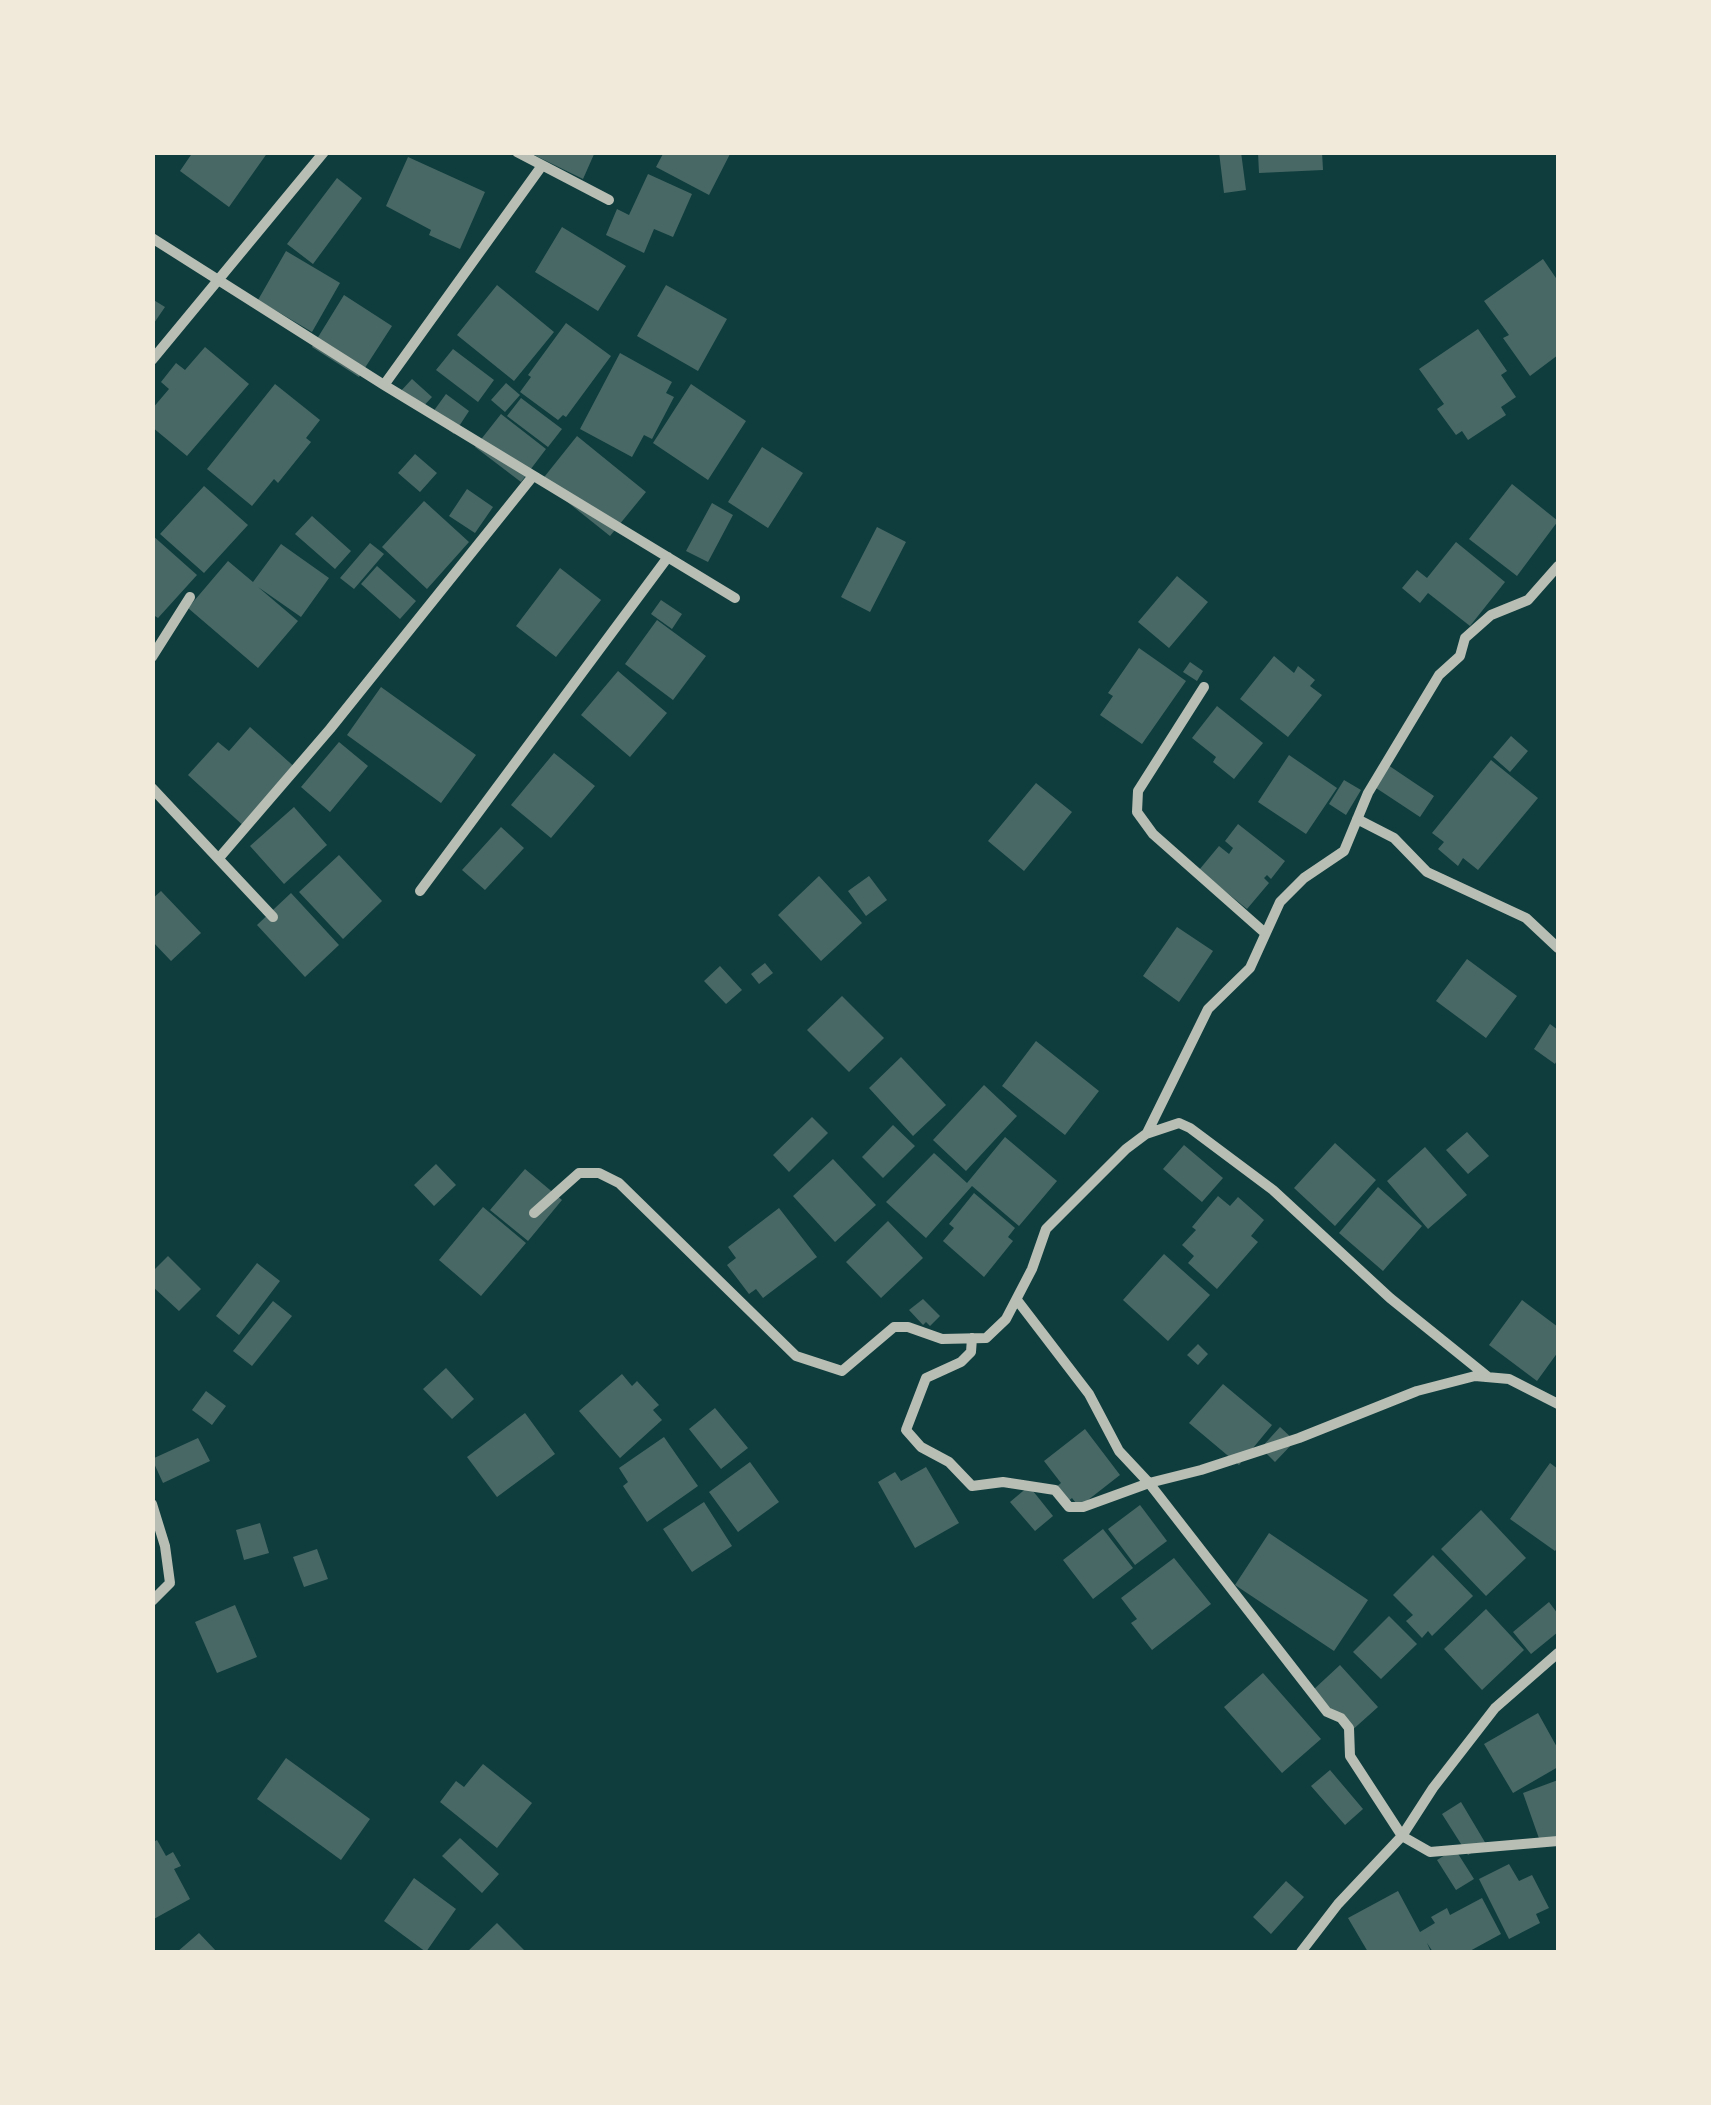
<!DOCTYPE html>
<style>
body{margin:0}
#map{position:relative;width:1711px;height:2105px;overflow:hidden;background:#0f3d3e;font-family:"Playfair Display",serif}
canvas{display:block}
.frame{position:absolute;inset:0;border:155px solid #f1e9da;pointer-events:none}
</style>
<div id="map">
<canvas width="1711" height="2105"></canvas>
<div class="frame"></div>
</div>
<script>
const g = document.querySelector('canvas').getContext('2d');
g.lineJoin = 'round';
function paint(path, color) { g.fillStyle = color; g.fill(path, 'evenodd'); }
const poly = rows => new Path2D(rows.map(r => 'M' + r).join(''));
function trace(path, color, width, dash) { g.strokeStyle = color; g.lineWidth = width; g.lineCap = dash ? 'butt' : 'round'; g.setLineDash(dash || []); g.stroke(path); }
const building = poly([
 [193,152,268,152,229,207,180,171],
 [528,152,595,152,583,179],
 [664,152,731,152,709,195,656,167],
 [1219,152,1241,152,1246,190,1224,193],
 [1258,152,1322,152,1323,170,1259,173],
 [408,157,485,192,460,249,429,235,431,230,386,206],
 [648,174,692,194,673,237,654,229,644,253,606,235,617,209,629,215],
 [337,178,362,198,313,264,287,244],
 [562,227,626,266,598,311,535,272],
 [286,251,340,283,312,332,258,300],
 [1543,259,1558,281,1558,355,1530,376,1503,338,1509,335,1484,301],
 [497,285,554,332,514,381,457,335],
 [666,285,727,319,698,371,637,336],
 [344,295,392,326,359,377,312,347],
 [152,299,165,307,152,326],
 [566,323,611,356,566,417,563,415,558,420,520,392,531,377,528,375],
 [1478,329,1507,371,1501,375,1516,397,1501,407,1506,415,1468,440,1462,431,1456,435,1437,409,1444,404,1419,369],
 [205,347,249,384,187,456,152,427,152,409,169,389,161,382,176,363,185,370],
 [453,349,494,380,478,402,436,370],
 [620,353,672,382,666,393,674,397,652,439,644,435,632,457,580,429],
 [412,379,432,397,419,411,399,393],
 [506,383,520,395,505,412,491,400],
 [275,384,320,420,306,438,311,442,278,483,274,479,252,506,207,469],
 [691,384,746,421,708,480,653,443],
 [446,394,469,411,454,434,430,416],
 [521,398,562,429,548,447,507,416],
 [501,414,546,449,521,482,475,447],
 [577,436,646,492,610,536,541,481],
 [762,447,803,473,768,528,728,502],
 [415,454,437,473,420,492,398,473],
 [1512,484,1558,521,1517,576,1469,539],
 [204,486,248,525,204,573,160,534],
 [467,489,493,507,475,533,449,516],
 [424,501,469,542,427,589,382,547],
 [712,503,733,515,708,562,686,551],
 [312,516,351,551,335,569,295,534],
 [877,527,906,542,870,612,841,597],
 [152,535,197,575,158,618,152,614],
 [1456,542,1505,582,1470,626,1428,593,1420,603,1402,588,1417,570,1427,578],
 [370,543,384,554,354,589,340,578],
 [281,544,329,578,301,617,258,587,298,621,258,668,188,608,228,561,253,582],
 [377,566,416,601,400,619,361,584],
 [560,568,601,600,556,657,516,626],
 [1177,576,1208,602,1169,648,1138,622],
 [661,600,682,614,672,629,651,614],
 [657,620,706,656,673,700,625,664],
 [1139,648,1186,681,1142,744,1100,715,1113,696,1108,693],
 [1274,656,1294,673,1298,666,1315,680,1310,686,1322,695,1288,737,1240,699],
 [1190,662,1203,671,1197,681,1183,672],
 [618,671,667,713,630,757,581,715],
 [381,687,476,755,441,803,347,735],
 [1217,706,1263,743,1234,779,1213,762,1216,757,1192,738],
 [250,727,299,771,247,829,188,775,218,742,229,751],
 [1511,736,1528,751,1510,772,1493,757],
 [339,742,368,766,330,812,301,787],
 [554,753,595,786,551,838,511,805],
 [1289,755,1337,788,1306,834,1258,802],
 [1491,760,1538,798,1478,870,1463,858,1458,866,1438,849,1444,842,1432,833],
 [1385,763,1434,796,1420,817,1370,784],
 [1344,780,1361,790,1346,815,1329,804],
 [1036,783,1072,812,1024,871,988,841],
 [294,807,327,845,284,884,250,846],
 [1238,824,1285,861,1271,879,1267,875,1264,878,1269,883,1247,909,1199,870,1219,846,1229,854,1233,848,1225,841],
 [501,827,524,848,485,890,462,870],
 [339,855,382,901,343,939,299,892],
 [819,876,862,923,821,961,778,915],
 [869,876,887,900,866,916,848,891],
 [161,891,201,933,171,961,152,941,152,899],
 [291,893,339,945,305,977,257,925],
 [1177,927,1213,951,1179,1002,1143,976],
 [1467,959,1517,996,1486,1038,1436,1001],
 [765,963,773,973,759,984,751,974],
 [720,966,742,990,726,1004,704,981],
 [842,996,884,1038,849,1072,807,1030],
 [1550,1024,1558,1030,1558,1058,1555,1064,1534,1049],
 [1036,1041,1099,1091,1065,1135,1002,1086],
 [901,1057,946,1105,913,1136,869,1088],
 [984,1085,1017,1116,966,1171,933,1140],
 [812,1117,828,1133,789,1172,773,1155],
 [893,1125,915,1146,883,1178,862,1157],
 [1467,1132,1489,1156,1468,1174,1446,1150],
 [1005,1137,1057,1181,1019,1226,972,1186,926,1238,886,1202,934,1153,967,1183],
 [1335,1143,1376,1180,1335,1226,1294,1188],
 [1184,1145,1223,1178,1202,1202,1163,1169],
 [1425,1147,1467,1195,1428,1229,1387,1181],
 [833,1159,876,1205,835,1242,793,1196],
 [436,1164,456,1185,434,1206,414,1185],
 [525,1169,562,1200,528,1241,490,1210],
 [1378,1187,1422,1226,1383,1271,1339,1233],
 [974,1193,1015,1228,1008,1237,1013,1241,984,1277,943,1241,954,1228,949,1224],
 [1218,1196,1230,1206,1238,1197,1264,1220,1251,1236,1258,1242,1217,1289,1188,1263,1194,1256,1182,1245,1196,1230,1192,1227],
 [483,1207,526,1243,481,1296,439,1260],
 [779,1208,817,1257,763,1298,756,1289,749,1294,727,1265,736,1258,728,1247],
 [888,1221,923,1258,881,1298,846,1262],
 [1164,1254,1210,1295,1168,1341,1123,1300],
 [168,1256,201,1289,179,1311,152,1286,152,1272],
 [257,1263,280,1281,239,1335,216,1316],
 [923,1299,940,1316,930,1326,926,1322,923,1325,909,1310],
 [1522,1300,1558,1327,1558,1352,1537,1381,1489,1345],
 [273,1301,292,1316,252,1366,233,1351],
 [1198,1344,1208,1354,1198,1365,1187,1355],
 [446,1368,474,1399,452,1419,423,1389],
 [622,1374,632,1386,637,1381,659,1405,653,1410,662,1420,620,1458,579,1411],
 [1223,1384,1272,1425,1239,1465,1189,1423],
 [206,1391,226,1406,212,1425,192,1410],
 [715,1408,748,1448,721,1469,689,1429],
 [525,1413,555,1454,497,1497,467,1457],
 [1280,1427,1295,1441,1275,1462,1261,1448],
 [1085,1429,1120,1475,1079,1507,1072,1498,1067,1502,1056,1487,1061,1483,1044,1461],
 [664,1437,698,1486,647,1522,623,1486,628,1482,619,1468],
 [198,1438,210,1461,163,1483,152,1459],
 [750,1462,779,1502,738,1532,709,1492],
 [1550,1463,1558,1469,1558,1547,1555,1551,1510,1519],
 [926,1467,959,1523,915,1548,878,1482,895,1472,901,1481],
 [1029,1486,1053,1516,1035,1531,1010,1502],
 [704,1502,732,1546,692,1572,663,1529],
 [1140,1505,1167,1541,1135,1565,1108,1529],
 [1481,1510,1526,1558,1486,1596,1441,1549],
 [260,1523,269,1553,244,1560,236,1530],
 [1103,1529,1133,1568,1093,1599,1063,1560],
 [1269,1533,1368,1600,1334,1651,1235,1585],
 [317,1549,328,1579,304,1587,293,1557],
 [1433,1555,1473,1596,1432,1636,1428,1631,1422,1638,1406,1621,1413,1615,1393,1595],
 [1174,1558,1211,1604,1152,1650,1131,1623,1137,1619,1121,1598],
 [1549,1602,1558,1614,1558,1632,1531,1654,1513,1632],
 [235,1605,257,1657,217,1673,195,1622],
 [1486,1609,1524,1650,1482,1690,1444,1649],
 [1389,1616,1417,1644,1381,1679,1353,1652],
 [1340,1665,1378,1707,1349,1733,1312,1691],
 [1263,1673,1321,1739,1282,1773,1224,1707],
 [1538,1713,1558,1749,1558,1767,1513,1793,1484,1744],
 [286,1758,370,1819,341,1860,257,1799],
 [483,1764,532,1803,497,1848,440,1802,456,1781,464,1787],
 [1330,1770,1363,1809,1345,1825,1311,1786],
 [1558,1780,1558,1841,1542,1847,1523,1793],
 [1461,1802,1486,1844,1468,1855,1442,1814],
 [460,1838,499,1874,482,1893,442,1856],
 [157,1840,166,1856,173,1852,181,1866,174,1869,190,1899,152,1920,152,1843],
 [1455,1849,1474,1879,1456,1890,1437,1860],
 [1509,1864,1519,1881,1532,1875,1549,1908,1536,1914,1540,1923,1509,1939,1479,1879],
 [414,1878,456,1909,426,1952,384,1921],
 [1286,1881,1304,1897,1271,1934,1253,1917],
 [1398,1891,1420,1932,1435,1923,1431,1917,1447,1908,1450,1915,1482,1898,1501,1934,1468,1952,1433,1952,1427,1943,1431,1952,1368,1952,1348,1918],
 [497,1923,526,1952,467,1952],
 [199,1933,217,1952,177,1952]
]);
const minor = poly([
 [517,152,609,200],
 [152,238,384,385,735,598],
 [152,360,324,152],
 [384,385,541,167],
 [152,657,190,597],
 [1204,687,1138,791,1137,812,1153,834,1265,933],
 [152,788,273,917],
 [1357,819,1394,838,1427,872,1526,918,1558,948],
 [219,858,330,729,533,476],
 [420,891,668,557],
 [1147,1133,1208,1009,1250,968,1280,902,1304,878,1344,851,1368,793,1439,675,1460,656,1465,638,1491,615,1528,600,1558,566],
 [534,1213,579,1173,599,1173,619,1183,796,1356,842,1371,894,1327,908,1327,942,1339,986,1338,1006,1319,1032,1269,1046,1229,1126,1149,1146,1134,1179,1123,1190,1128,1273,1190,1390,1298,1488,1377],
 [1017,1300,1089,1394,1119,1451,1149,1483,1201,1470,1299,1438,1417,1391,1475,1376,1509,1379,1558,1404],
 [972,1338,971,1352,961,1362,926,1378,906,1430,921,1447,949,1462,972,1486,1003,1482,1055,1490,1069,1507,1083,1507,1149,1483,1327,1712,1341,1718,1349,1728,1350,1756,1402,1836,1430,1852,1558,1841],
 [152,1504,165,1546,170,1583,152,1601],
 [1301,1952,1338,1904,1402,1836,1433,1788,1495,1708,1558,1653]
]);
paint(building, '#486865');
trace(minor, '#b8beb3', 10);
</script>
